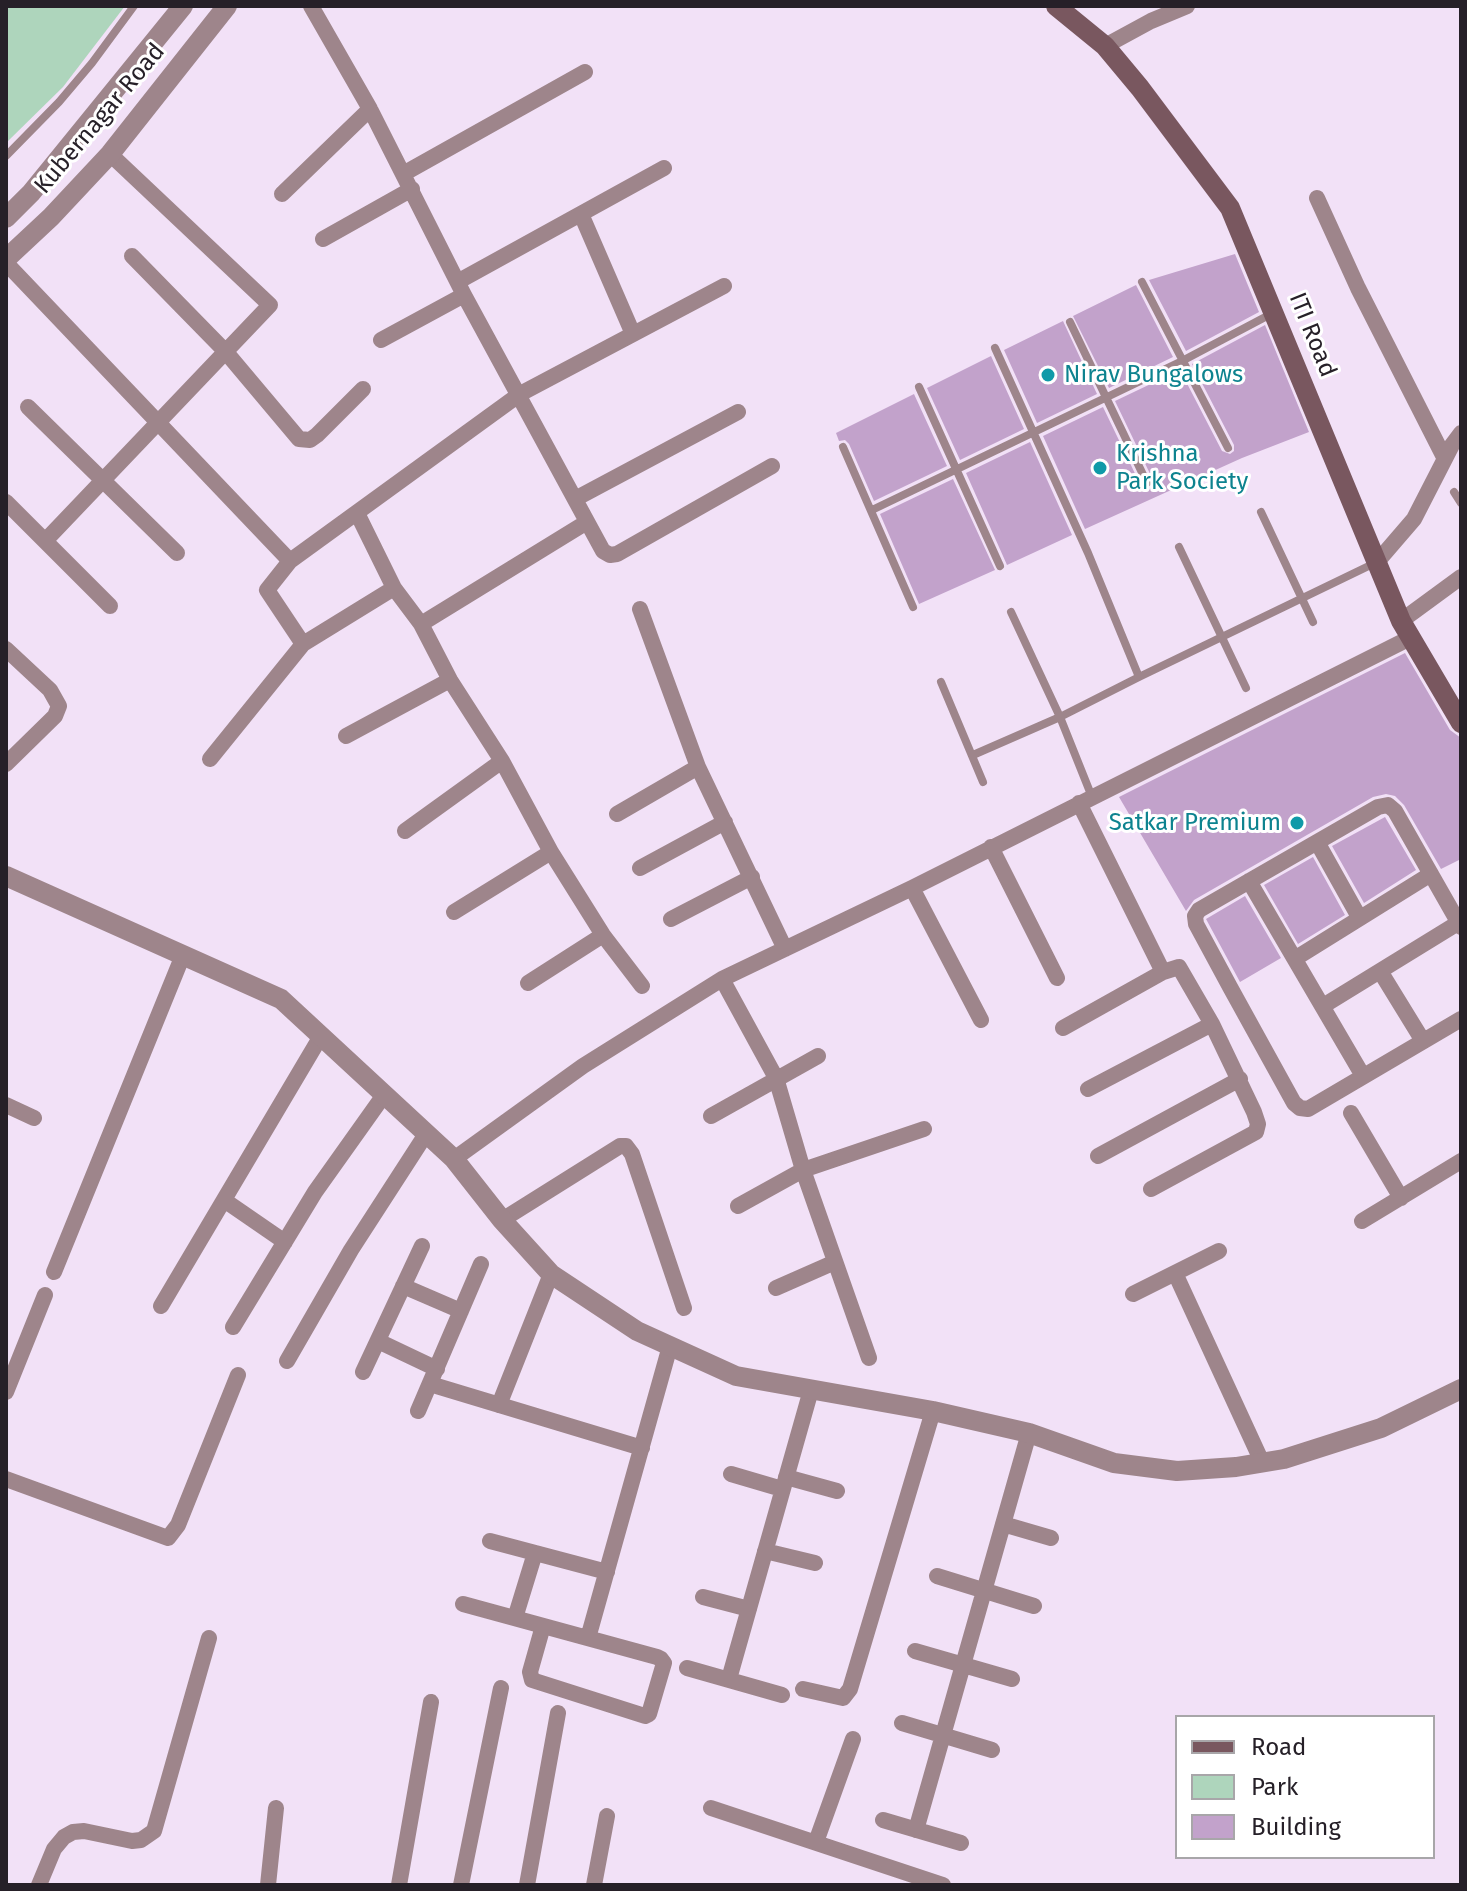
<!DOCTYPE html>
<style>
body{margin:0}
#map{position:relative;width:1467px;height:1891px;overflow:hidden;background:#f2e1f7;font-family:"Fira Sans",sans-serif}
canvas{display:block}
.frame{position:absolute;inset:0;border:8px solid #262028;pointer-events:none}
.legend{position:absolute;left:1175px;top:1715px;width:260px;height:144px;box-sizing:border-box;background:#fff;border:2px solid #a8a6a9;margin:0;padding:10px 14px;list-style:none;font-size:24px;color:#262028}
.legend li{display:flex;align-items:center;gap:16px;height:40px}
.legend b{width:40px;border:2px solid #a8a6a9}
</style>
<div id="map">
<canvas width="1467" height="1891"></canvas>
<div class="frame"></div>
<ul class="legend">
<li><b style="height:10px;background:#79575f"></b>Road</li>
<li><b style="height:22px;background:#aed5bc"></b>Park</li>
<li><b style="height:22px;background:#c2a2cb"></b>Building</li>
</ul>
</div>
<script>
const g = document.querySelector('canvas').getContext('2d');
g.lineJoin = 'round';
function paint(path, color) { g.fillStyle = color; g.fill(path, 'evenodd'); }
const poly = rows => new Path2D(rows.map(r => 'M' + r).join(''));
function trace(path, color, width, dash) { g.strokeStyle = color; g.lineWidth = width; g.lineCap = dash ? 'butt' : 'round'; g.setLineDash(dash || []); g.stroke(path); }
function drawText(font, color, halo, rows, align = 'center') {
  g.font = font + ' "Fira Sans",sans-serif'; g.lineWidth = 6; g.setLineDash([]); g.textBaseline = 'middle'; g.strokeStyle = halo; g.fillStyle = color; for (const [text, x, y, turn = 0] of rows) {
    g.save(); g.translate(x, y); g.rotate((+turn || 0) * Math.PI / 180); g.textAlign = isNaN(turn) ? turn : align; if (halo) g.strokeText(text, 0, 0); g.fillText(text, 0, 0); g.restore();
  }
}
const green = poly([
 [6,6,125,6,63,87,6,143]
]);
const building = poly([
 [1235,254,1259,312,1186,351,1149,280],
 [1136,285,1173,357,1109,388,1073,316],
 [1063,321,1097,394,1037,423,1004,350],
 [1265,325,1309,432,1242,458,1085,529,1043,436,1103,407,1141,486,1149,490,1153,486,1153,480,1115,401,1180,370,1222,451,1230,454,1234,451,1234,445,1192,364],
 [991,356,1024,429,960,460,927,388],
 [914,394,947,466,874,501,849,444,845,440,839,441,836,433],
 [1030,442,1072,535,1007,565,966,473],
 [953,479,995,570,919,604,880,514],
 [1405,653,1450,730,1461,738,1461,859,1441,869,1404,805,1395,796,1386,794,1373,797,1194,900,1186,911,1119,797],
 [1385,817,1416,870,1364,903,1332,846],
 [1313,857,1345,915,1298,944,1264,885],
 [1245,896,1281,958,1240,982,1206,919]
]);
const service = poly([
 [6,156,59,102,92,63,134,6],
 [1142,282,1228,448],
 [1070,322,1147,483],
 [995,348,1088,553,1139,677],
 [919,387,1000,566],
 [843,447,913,607],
 [1454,492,1461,503],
 [872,510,1182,361,1271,314],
 [1261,512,1313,622],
 [1179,547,1246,688],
 [1011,612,1060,717,1092,797],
 [941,682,983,782],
 [973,755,1060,717,1139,677,1377,562]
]);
const minor = poly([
 [311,6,370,109,464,295,603,551,610,555,617,554,772,466],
 [1105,46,1151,21,1187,6],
 [403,174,585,72],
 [282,194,370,109],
 [1317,198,1358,288,1445,459],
 [581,214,633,334],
 [323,239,412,189],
 [132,256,225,351,299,439,310,440,317,435,363,389],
 [6,263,290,561,267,590,303,644,394,588,421,624],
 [459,281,664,168],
 [381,340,464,295],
 [28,407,177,553],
 [575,499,738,412],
 [6,502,45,541,270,305,110,154],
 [357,513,394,588],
 [587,522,421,624,450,680,502,761,551,852,603,935,642,986],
 [45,541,110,606],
 [290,561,520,394,724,286],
 [1377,562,1414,519,1452,445,1461,433],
 [640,609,698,767,785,949],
 [1401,621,1461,577],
 [6,649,50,690,59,706,55,716,6,764],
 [346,736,450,680],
 [210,759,303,644],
 [1079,803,1163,972],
 [617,814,698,767],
 [405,831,502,761],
 [1317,842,1359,917],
 [991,847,1057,978],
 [640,868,725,822],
 [1249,881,1363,1076],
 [912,888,981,1020],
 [454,912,551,852],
 [671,919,752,877],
 [1461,927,1395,811,1388,805,1378,807,1199,910,1195,916,1196,924,1230,987,1294,1103,1300,1108,1308,1109,1461,1019],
 [1296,958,1431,874],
 [1380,971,1423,1041],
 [722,979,776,1078,803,1170,869,1358],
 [528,983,603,935],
 [1323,1006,1458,923],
 [1063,1028,1163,972,1179,967,1212,1024,1254,1112,1258,1124,1256,1132,1151,1189],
 [1088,1089,1212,1024],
 [6,1105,34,1118],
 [1351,1113,1401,1198],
 [711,1116,818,1056],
 [1098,1156,1240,1079],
 [454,1159,583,1066,722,979,912,888,1410,638],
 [224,1200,285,1242],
 [738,1206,803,1170,924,1129],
 [502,1220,620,1146,626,1146,632,1154,684,1308],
 [1362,1221,1461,1161],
 [54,1272,183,955],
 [1175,1273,1262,1462],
 [403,1286,461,1311],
 [776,1288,835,1262],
 [1133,1294,1219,1251],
 [161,1306,321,1036],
 [233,1327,315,1192,384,1095],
 [378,1341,437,1369],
 [287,1361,351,1250,426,1134],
 [363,1372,422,1246],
 [430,1384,642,1448],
 [6,1392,45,1295],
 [499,1405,551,1274],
 [418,1411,481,1264],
 [731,1474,782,1489],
 [786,1477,837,1491],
 [6,1479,168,1538,178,1525,238,1375],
 [1003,1524,1051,1538],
 [490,1541,607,1572],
 [765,1551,815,1563],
 [937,1576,1034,1606],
 [703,1597,749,1609],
 [463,1604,657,1657,661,1659,664,1663,649,1714,645,1716,532,1680,530,1672,543,1626],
 [515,1618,535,1553],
 [588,1638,670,1346],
 [915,1651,1012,1679],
 [687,1668,782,1695],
 [729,1679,811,1390],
 [803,1689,843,1698,850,1689,933,1411],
 [902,1723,992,1750],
 [711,1808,943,1885],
 [883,1820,961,1843],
 [916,1830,1029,1433],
 [816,1842,853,1739],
 [39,1885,54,1849,64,1837,73,1832,84,1831,132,1841,141,1840,154,1831,209,1638],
 [268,1885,276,1808],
 [399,1885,431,1702],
 [461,1885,501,1688],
 [527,1885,558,1713],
 [594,1885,607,1816]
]);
const tertiary = poly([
 [6,218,31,193,183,6],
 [6,259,51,217,110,154,227,6],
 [6,876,281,999,454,1159,502,1220,551,1274,637,1331,736,1376,933,1411,1029,1433,1114,1463,1177,1471,1236,1467,1284,1459,1381,1428,1461,1389]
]);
const secondary = poly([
 [1056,6,1105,46,1140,88,1230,208,1401,621,1461,723]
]);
const markers = [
 [1048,375,8,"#0f9aa8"],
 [1100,468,8,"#0f9aa8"],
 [1297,823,8,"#0f9aa8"]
];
const streetNames = [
 ["Kubernagar Road",100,119,-50],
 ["ITI Road",1312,335,68]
];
const cultureNames = [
 ["Nirav Bungalows",1064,375],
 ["Krishna",1116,454],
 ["Park Society",1116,482],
 ["Satkar Premium",1281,823,"right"]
];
paint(green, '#aed5bc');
paint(building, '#c2a2cb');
trace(service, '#9e858b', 8);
trace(minor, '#9e858b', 16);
trace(tertiary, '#9e858b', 20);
trace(secondary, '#79575f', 20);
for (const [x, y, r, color] of markers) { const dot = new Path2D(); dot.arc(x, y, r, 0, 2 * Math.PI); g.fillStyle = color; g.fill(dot); trace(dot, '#fff', 3); }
drawText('24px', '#262028', '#fff', streetNames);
drawText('24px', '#0d838f', '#fff', cultureNames, 'left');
</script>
